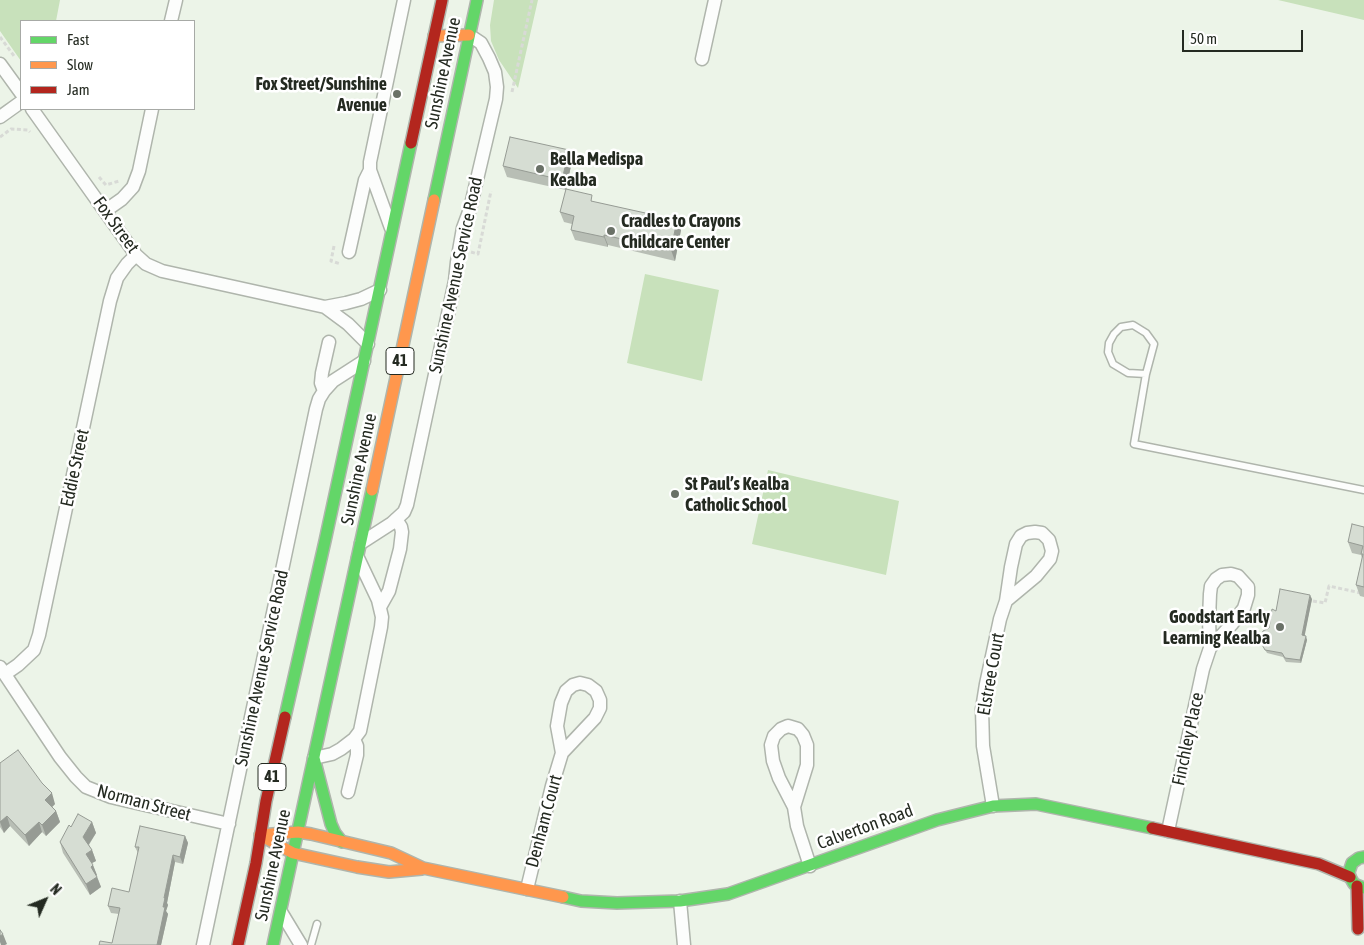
<!DOCTYPE html>
<meta charset="utf-8">
<style>
body{margin:0}
#map{position:relative;width:1364px;height:945px;overflow:hidden;background:#ecf4e8;font-family:"Asap Condensed",sans-serif}
canvas{display:block}
.legend{position:absolute;left:20px;top:20px;width:175px;height:90px;box-sizing:border-box;background:#fff;border:1px solid #a7aaa6;margin:0;padding:6px 9px;list-style:none;font-size:15px;color:#242a21}
.legend li{display:flex;align-items:center;gap:10px;height:25px}
.legend b{width:25px;border:1px solid #a7aaa6}
.north{position:absolute;left:20px;top:875px;width:50px;height:50px;-webkit-text-stroke:4px #fff;paint-order:stroke;rotate:46deg;font-size:14px;font-weight:700;line-height:20px;text-align:center;color:#242a21}
.north::after{content:'';display:block;margin:auto;width:18px;height:22px;background:#242a21;clip-path:polygon(50% 0,100% 100%,50% 72%,0 100%)}
.scale{position:absolute;left:1182px;top:30px;width:121px;height:22px;box-sizing:border-box;border:2px solid #242a21;border-top:0;padding-left:6px;font-size:15px;line-height:18px;white-space:nowrap;color:#242a21;-webkit-text-stroke:4px #fff;paint-order:stroke}
</style>
<div id="map">
<canvas width="1364" height="945"></canvas>
<ul class="legend">
<li><b style="height:6px;background:#63d668"></b>Fast</li>
<li><b style="height:6px;background:#ff974d"></b>Slow</li>
<li><b style="height:6px;background:#b3261e"></b>Jam</li>
</ul>
<div class="north">N</div>
<div class="scale">50 m</div>
</div>
<script>
const g = document.querySelector('canvas').getContext('2d');
g.lineJoin = 'round';
function paint(path, color) { g.fillStyle = color; g.fill(path, 'evenodd'); }
const poly = rows => new Path2D(rows.map(r => 'M' + r).join(''));
function trace(path, color, width, dash) { g.strokeStyle = color; g.lineWidth = width; g.lineCap = dash ? 'butt' : 'round'; g.setLineDash(dash || []); g.stroke(path); }
function drawText(font, color, halo, rows, align = 'center') {
  g.font = font + ' "Asap Condensed",sans-serif'; g.lineWidth = 5; g.setLineDash([]); g.textBaseline = 'middle'; g.strokeStyle = halo; g.fillStyle = color; for (const [text, x, y, turn = 0] of rows) {
    g.save(); g.translate(x, y); g.rotate((+turn || 0) * Math.PI / 180); g.textAlign = isNaN(turn) ? turn : align; if (halo) g.strokeText(text, 0, 0); g.fillText(text, 0, 0); g.restore();
  }
}
const green = poly([
 [0,0,60,0,56,21,21,21,21,61,0,31],
 [494,0,538,0,518,88,499,60,491,41,490,25],
 [1278,0,1364,0,1364,20],
 [645,274,719,290,702,381,627,363],
 [768,470,899,501,886,575,752,544]
]);
const path = poly([
 [0,37,14,56],
 [512,92,532,0],
 [0,137,11,129,28,130,30,132],
 [99,177,106,185,119,181],
 [334,246,331,261,341,264],
 [471,252,478,254,491,191],
 [1313,601,1325,603,1329,586,1361,593]
]);
const lane = poly([
 [1146,374,1128,373,1113,364,1108,352,1109,343,1114,334,1121,327,1133,325,1146,333,1154,344,1146,374,1134,444,1364,490],
 [311,945,317,924]
]);
const street = poly([
 [171,21,176,0],
 [702,59,715,0],
 [0,64,21,93],
 [32,109,136,255,146,264,162,271,325,307,346,303,361,299,380,290],
 [0,117,21,102],
 [105,211,122,199,133,187,139,171,152,109],
 [391,228,370,170,370,162,404,0],
 [349,252,365,180,370,170],
 [325,307,348,324,368,344],
 [324,391,321,383,322,373,329,342],
 [361,543,392,523,404,512,407,505,455,281,457,262,463,228,470,209,496,99,497,87,495,72,489,58,481,43,469,35],
 [380,607,389,591,400,549,402,532,401,527,396,519],
 [0,667,60,757,76,777,86,787,111,797,128,801,229,824],
 [5,674,18,665,34,650,39,635,110,301,117,278,127,264,136,255],
 [314,758,332,754,341,749,354,739,360,731,381,627,382,617,378,600,358,558],
 [348,792,357,755,357,746,354,739],
 [993,806,983,746,982,709,986,684,1000,619,1006,601,1011,567,1016,544,1021,536,1027,533,1035,532,1042,533,1049,540,1052,551,1050,559,1036,576,1006,601],
 [794,807,807,765,807,745,803,735,798,729,788,726,781,729,774,736,771,745,773,761,779,778,794,807,797,826,810,866],
 [1168,831,1203,669,1210,648,1209,620,1210,594,1211,586,1216,579,1222,575,1231,574,1238,576,1248,587,1248,595,1244,608,1232,624,1210,648],
 [527,889,552,786,562,753,595,718,600,708,600,700,596,691,588,685,580,683,573,685,566,691,561,703,557,726,562,753],
 [680,901,684,945],
 [281,912,301,945],
 [203,945,316,409,319,399,324,391,333,381,364,361]
]);
const fast = poly([
 [434,200,477,0],
 [285,717,325,541,411,143],
 [314,758,331,824,335,833,342,842],
 [1364,857,1359,858,1352,863,1349,872,1350,877,1354,884,1364,888],
 [563,897,581,901,617,903,680,901,728,894,937,820,993,806,1036,804,1152,828],
 [273,945,372,490]
]);
const slow = poly([
 [434,36,469,35],
 [372,490,434,200],
 [260,835,298,832,311,834,391,853,423,868,563,897],
 [260,835,293,853,357,867,389,872,422,869]
]);
const jam = poly([
 [411,143,442,0],
 [1152,828,1319,864,1350,877],
 [1357,886,1358,929],
 [238,945,256,863,266,801,285,717]
]);
const wall = poly([
 [572,161,566,189,594,202,677,220,681,230,675,261,608,245,608,247,575,240,571,230,572,224,564,222,560,212,566,190,507,177,503,166],
 [1364,527,1364,597,1360,596,1356,585,1362,558,1361,555,1352,553,1348,542],
 [1312,599,1304,636,1307,640,1301,663,1286,662,1283,657,1267,653,1260,641,1269,628,1276,611],
 [0,763,55,804,52,807,56,811,60,822,46,836,42,832,29,846,10,826,4,833,0,827],
 [92,822,96,833,89,845,92,850,96,861,92,863,101,887,90,895,63,853,60,842,71,827],
 [185,836,188,843,183,864,175,862,167,903,168,905,166,911,168,914,161,945,99,945,112,943,119,914,111,913,108,906,129,892,138,853,135,847]
]);
const shadedWall = poly([
 [569,150,572,161,566,190,562,180],
 [677,220,681,230,675,261,671,250],
 [604,235,608,245,608,247,604,237],
 [1310,595,1312,599,1304,639,1302,635],
 [1306,636,1307,640,1301,663,1300,660],
 [52,793,55,804,49,810,45,800],
 [56,811,60,822,46,836,42,825],
 [7,816,10,826,4,833,0,822],
 [39,822,42,832,29,846,25,835],
 [92,822,96,833,87,847,83,837],
 [185,836,188,843,183,864,180,857],
 [92,850,96,861,90,864,86,854],
 [173,855,175,862,167,903,168,905,166,911,168,914,161,945,157,945,163,907,164,898],
 [93,865,97,875,94,877,91,867],
 [97,877,101,887,90,895,86,884],
 [3,934,7,944,5,945,1,945,0,942,0,936]
]);
const building = poly([
 [510,137,569,150,562,180,503,166,510,137],
 [566,189,592,195,591,201,677,220,671,250,604,235,604,237,571,230,574,216,560,212,566,189],
 [1352,524,1364,527,1364,587,1356,585,1363,554,1361,554,1363,546,1348,542,1352,524],
 [1280,589,1310,595,1302,635,1306,636,1300,660,1285,658,1282,653,1265,650,1260,641,1263,631,1269,628,1272,609,1276,611,1280,589],
 [18,750,42,783,52,793,45,800,56,811,42,825,39,822,25,835,7,816,0,822,0,763,18,750],
 [78,814,92,822,83,837,92,850,86,854,93,865,91,867,97,877,86,884,60,842,69,825,71,827,78,814],
 [140,826,185,836,180,857,173,855,164,898,165,898,163,907,165,907,157,945,99,945,100,941,112,943,120,908,108,906,112,888,129,892,139,847,135,847,140,826],
 [0,930,3,934,0,936,0,930]
]);
const markers = [
 [397,94,5,"#6a7167"],
 [540,169,5,"#6a7167"],
 [611,231,5,"#6a7167"],
 [675,494,5,"#6a7167"],
 [1280,627,5,"#6a7167"]
];
const shields = [
 [400,361,28],
 [272,777,28]
];
const shieldNames = [
 ["41",400,361],
 ["41",272,777]
];
const streetNames = [
 ["Sunshine Avenue",443,73,-78],
 ["Fox Street",116,225,54],
 ["Sunshine Avenue Service Road",456,275,-78],
 ["Eddie Street",75,468,-78],
 ["Sunshine Avenue",359,469,-78],
 ["Sunshine Avenue Service Road",262,668,-78],
 ["Elstree Court",991,674,-80],
 ["Finchley Place",1188,739,-78],
 ["Norman Street",144,803,15],
 ["Denham Court",544,821,-75],
 ["Calverton Road",865,827,-20],
 ["Sunshine Avenue",273,865,-78]
];
const poiNames = [
 ["Fox Street/Sunshine",387,84,"right"],
 ["Avenue",387,105,"right"],
 ["Bella Medispa",550,159],
 ["Kealba",550,180],
 ["Cradles to Crayons",621,221],
 ["Childcare Center",621,242],
 ["St Paul’s Kealba",685,484],
 ["Catholic School",685,505],
 ["Goodstart Early",1270,617,"right"],
 ["Learning Kealba",1270,638,"right"]
];
paint(green, '#c8e1bb');
trace(lane, '#afb5ac', 9);
trace(street, '#afb5ac', 15);
trace(fast, '#afb5ac', 14);
trace(slow, '#afb5ac', 14);
trace(jam, '#afb5ac', 14);
trace(path, '#d8dad6', 3, [4, 2.5]);
trace(lane, '#fcfdfc', 6);
trace(street, '#fcfdfc', 12);
trace(fast, '#63d668', 11);
trace(slow, '#ff974d', 11);
trace(jam, '#b3261e', 11);
paint(wall, '#b8beb5');
paint(shadedWall, '#969b94');
paint(building, '#d6ddd3');
trace(building, '#969b94', 1);
for (const [x, y, r, color] of markers) { const dot = new Path2D(); dot.arc(x, y, r, 0, 2 * Math.PI); g.fillStyle = color; g.fill(dot); trace(dot, '#fff', 2); }
for (const [x, y, w] of shields) { const box = new Path2D(); box.roundRect(x - w / 2, y - 13.5, w, 27, 4); g.fillStyle = '#fff'; g.fill(box); trace(box, '#242a21', 1); }
drawText('bold 16px', '#242a21', null, shieldNames);
drawText('18px', '#242a21', '#fff', streetNames);
drawText('bold 18px', '#242a21', '#fff', poiNames, 'left');
</script>
